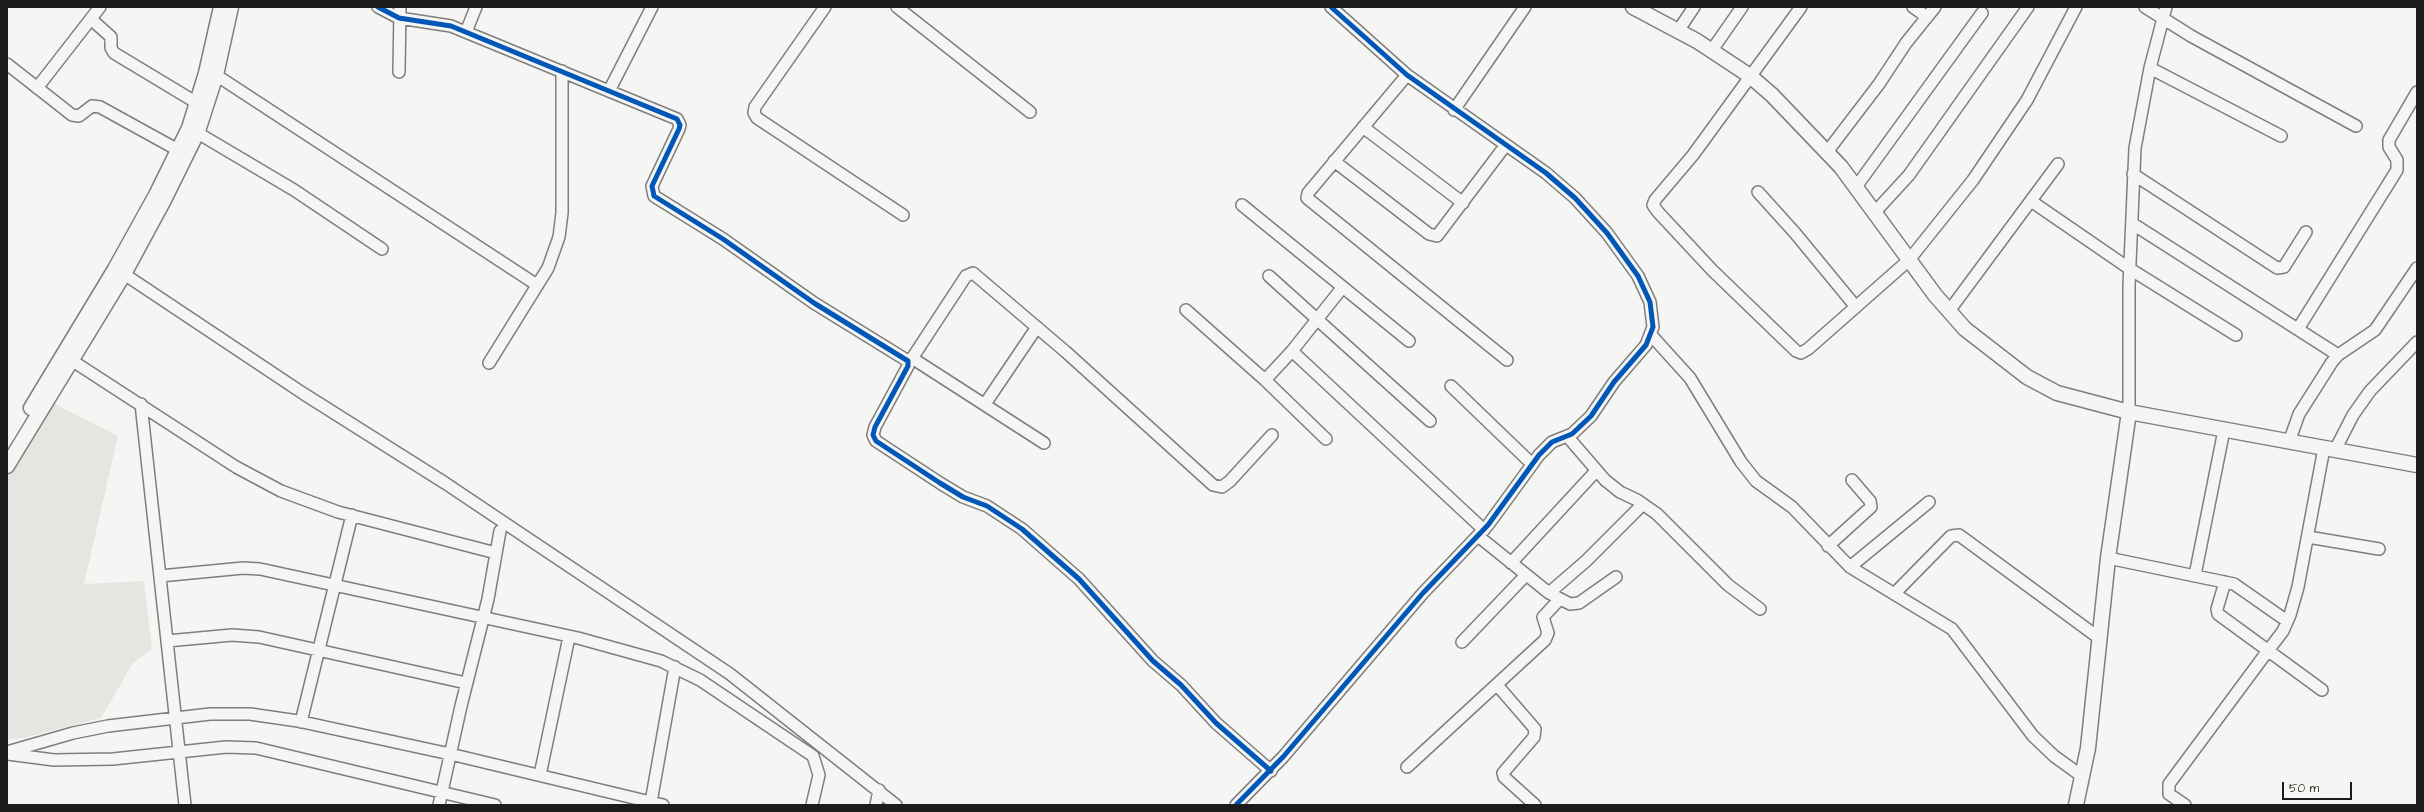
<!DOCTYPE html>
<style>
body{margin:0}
#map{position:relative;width:2424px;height:812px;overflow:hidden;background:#f5f5f3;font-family:"Architects Daughter",sans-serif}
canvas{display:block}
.frame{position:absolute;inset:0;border:8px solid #1c1c1c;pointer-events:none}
.scale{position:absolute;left:2282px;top:782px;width:70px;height:18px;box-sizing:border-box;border:2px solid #1c1c1c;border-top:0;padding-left:5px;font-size:12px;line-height:14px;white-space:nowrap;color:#1c1c1c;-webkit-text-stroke:3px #f6f6f2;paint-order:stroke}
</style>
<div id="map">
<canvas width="2424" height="812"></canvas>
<div class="frame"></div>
<div class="scale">50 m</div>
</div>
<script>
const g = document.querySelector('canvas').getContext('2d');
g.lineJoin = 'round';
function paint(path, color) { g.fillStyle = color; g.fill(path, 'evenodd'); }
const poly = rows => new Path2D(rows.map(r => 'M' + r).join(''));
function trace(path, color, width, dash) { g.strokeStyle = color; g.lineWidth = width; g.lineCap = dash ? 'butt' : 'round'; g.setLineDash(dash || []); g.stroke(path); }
const built = poly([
 [47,400,118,436,84,584,144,581,152,649,133,663,101,718,24,738,7,739,7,472]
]);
const minor = poly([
 [378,7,399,18,451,26,677,119,680,125,679,129,652,186,654,196,723,239,814,303,908,361,908,366,875,427,873,435,876,441,940,483,963,497,987,506,1022,529,1079,579,1153,661,1181,685,1216,723,1271,771],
 [825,7,755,107,754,113,757,118,903,215],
 [897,7,1030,112],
 [1801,7,1693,155,1655,200,1653,205,1658,212,1712,270,1796,351,1801,353,1808,349,1909,260,1973,180,2027,100,2076,7],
 [1913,7,1927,17],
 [2145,7,2191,36,2356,126],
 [91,19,111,37,111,48,114,53,197,103],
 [1678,31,1694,7],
 [466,32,476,7],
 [1712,50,1742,7],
 [7,64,72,115,79,116,92,106,100,107,178,150],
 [2150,68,2281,136],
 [399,72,400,7],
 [216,75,537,285],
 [1407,75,1308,193,1307,198,1507,360],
 [37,88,100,7],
 [609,91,652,7],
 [1454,110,1525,7],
 [1363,127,1463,203],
 [191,129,294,190,382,249],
 [1827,152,1879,84,1906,43,1935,7],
 [1334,161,1429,234,1437,236,1505,146],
 [2133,174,2277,268,2284,267,2306,232],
 [1856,187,1982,13],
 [1758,192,1795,233,1856,307],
 [2031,201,2130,269,2236,335],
 [1242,205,1409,341],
 [1875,212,1909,175,2028,7],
 [2133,224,2338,355],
 [124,274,304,394,445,483,730,674,896,805],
 [1269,276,1430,421],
 [1186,310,1265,380,1326,439],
 [1949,311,2058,164],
 [2298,329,2397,170,2397,160,2389,147,2389,140,2417,92],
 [1651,335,1690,378,1741,462,1756,481,1792,507,1850,567,1952,629,2033,736,2054,756,2083,777],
 [1292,351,1484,530],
 [65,356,236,467,281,491,338,512,496,553],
 [912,358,1044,443],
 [489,363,548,268,559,237,562,213,562,71],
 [909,363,966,276,973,273,1066,352,1213,485,1222,487,1230,481,1272,435],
 [1265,380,1292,351,1342,288],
 [1451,386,1532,464],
 [141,404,185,805],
 [985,404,1037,327],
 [2129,412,2129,286,2135,148,2150,68,2166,7],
 [1567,436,1605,480,1620,492,1637,500,1657,514,1728,585,1760,609],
 [2289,442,2299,414,2332,362,2338,355,2375,330,2417,268],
 [2335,450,2353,415,2370,391,2417,342],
 [1478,536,1549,593,1570,604,1579,603,1616,577],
 [2308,537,2379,549],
 [1828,546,1871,507,1870,501,1852,480],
 [2108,558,2234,584,2287,621],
 [1511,563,1596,471],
 [1850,567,1929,502],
 [2195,575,2224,430],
 [160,576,243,568,260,569,578,638,661,661,700,680,813,756,819,775,812,805],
 [2225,582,2217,609,2218,614,2322,690],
 [1549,593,1586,561,1643,504],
 [1894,594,1951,536,1959,535,2099,638],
 [167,641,232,635,259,637,466,683],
 [1462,642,1526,575],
 [1497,685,1535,729,1534,737,1503,773,1504,777,1535,805],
 [301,722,352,515],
 [7,752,73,733,108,726,210,714,250,714,298,721,450,754,663,805],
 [8,754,54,760,113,759,226,747,256,748,495,805],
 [1407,767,1545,640,1548,633,1543,617,1559,600],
 [540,775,569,637],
 [651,802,675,667],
 [439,805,461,706,488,599,500,531],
 [876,805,879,790],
 [1236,805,1283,757,1423,593,1488,525,1539,455,1552,442,1572,434,1591,416,1614,382,1646,345,1653,327,1650,302,1638,276,1607,233,1575,198,1546,173,1407,75,1331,7],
 [2185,805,2169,794,2169,784,2264,656,2283,631,2290,615,2298,587,2324,448]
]);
const tertiary = poly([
 [1633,7,1697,41,1750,76,1772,95,1841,167,1935,295,1965,329,2027,377,2057,393,2129,412,2417,465],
 [31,408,115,269,156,195,189,128,206,73,221,7],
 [7,466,124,274,164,200,198,131,216,75,231,7],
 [2076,805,2088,748,2108,558,2129,412]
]);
const cycleway = poly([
 [378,7,399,18,451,26,677,119,680,125,679,129,652,186,654,196,723,239,814,303,908,361,908,366,875,427,873,435,876,441,940,483,963,497,987,506,1022,529,1079,579,1153,661,1181,685,1216,723,1271,771],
 [1236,805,1283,757,1423,593,1488,525,1539,455,1552,442,1572,434,1591,416,1614,382,1646,345,1653,327,1650,302,1638,276,1607,233,1575,198,1546,173,1407,75,1331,7]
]);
paint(built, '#e5e5e2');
trace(minor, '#7e7e7d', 14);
trace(tertiary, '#7e7e7d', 17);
trace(minor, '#f5f5f3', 11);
trace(tertiary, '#f5f5f3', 14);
trace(cycleway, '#0057b8', 5);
</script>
